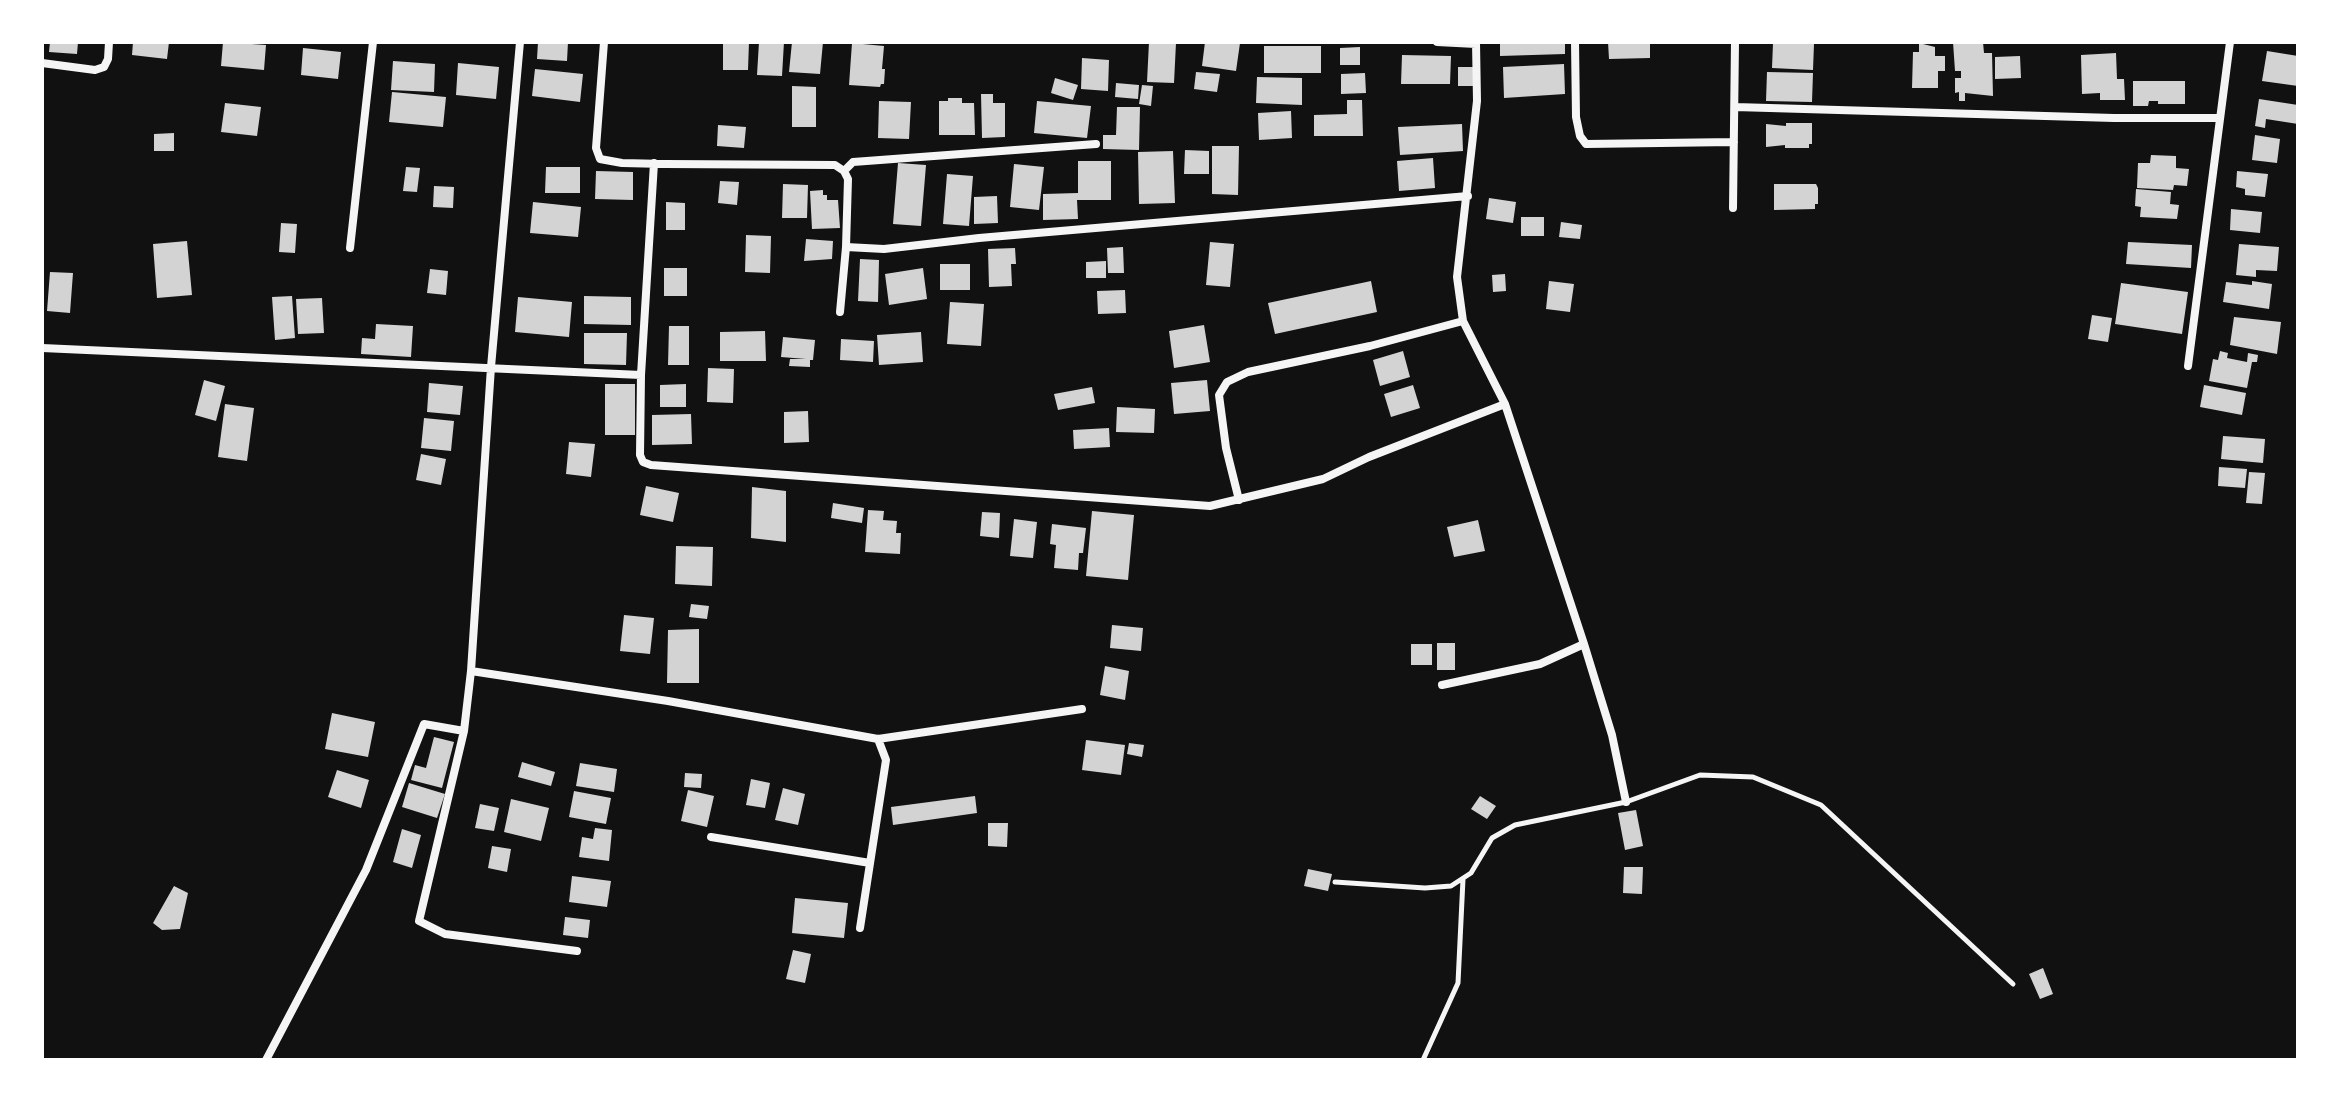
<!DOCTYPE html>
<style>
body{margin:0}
#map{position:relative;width:2340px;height:1102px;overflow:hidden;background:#111;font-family:"Libre Baskerville",serif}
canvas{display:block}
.frame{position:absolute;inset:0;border:44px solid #fff;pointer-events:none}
</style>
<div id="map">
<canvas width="2340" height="1102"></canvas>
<div class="frame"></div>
</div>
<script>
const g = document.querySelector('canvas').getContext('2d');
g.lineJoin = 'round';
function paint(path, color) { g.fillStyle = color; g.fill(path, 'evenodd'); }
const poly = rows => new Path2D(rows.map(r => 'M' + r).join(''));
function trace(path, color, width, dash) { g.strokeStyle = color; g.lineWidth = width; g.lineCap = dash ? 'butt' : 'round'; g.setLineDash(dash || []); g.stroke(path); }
const building = poly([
 [50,42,78,42,77,54,49,52],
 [133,42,169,42,167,59,132,55],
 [223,42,266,45,264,70,221,66],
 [538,42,568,42,567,61,537,59],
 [723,42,749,42,748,70,723,70],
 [759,42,784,42,782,76,757,75],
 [792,42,823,42,820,74,789,72],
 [1149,42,1176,43,1174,83,1147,82],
 [1205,42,1240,43,1236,71,1202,66],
 [1500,42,1565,42,1565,54,1500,56],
 [1608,42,1650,42,1650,58,1609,59],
 [1953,42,1983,42,1984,53,1992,53,1993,96,1965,93,1965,101,1959,101,1959,92,1955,93,1955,78,1961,78,1961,71,1955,71],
 [852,43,884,46,882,69,885,69,884,84,881,84,880,87,849,85],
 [1773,43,1814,44,1813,70,1772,68],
 [1919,43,1935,47,1935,56,1945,56,1945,71,1938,71,1938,88,1912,88,1913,52,1919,52],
 [1264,46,1321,46,1321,73,1264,73],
 [1360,47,1360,65,1340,65,1340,48],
 [303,48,341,52,338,79,301,75],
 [2267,51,2298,56,2298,86,2262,81],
 [2116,53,2117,79,2124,79,2125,100,2100,100,2100,93,2082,94,2081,55],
 [1402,55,1451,56,1450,84,1401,84],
 [2020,56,2021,78,1995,79,1995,57],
 [1082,58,1109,60,1108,91,1081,89],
 [393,61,435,64,434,92,391,90],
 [458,63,499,67,496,99,456,95],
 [1564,64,1565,94,1504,98,1503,67],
 [1458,67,1474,67,1474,86,1458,86],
 [535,69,583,74,580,102,532,96],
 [1196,72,1220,74,1217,92,1194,89],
 [1767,72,1813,73,1812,102,1766,101],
 [1365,73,1366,93,1341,94,1341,74],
 [1257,77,1302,78,1302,105,1256,103],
 [1055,78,1078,85,1073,100,1051,93],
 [2133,81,2185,81,2185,104,2158,104,2158,101,2149,101,2148,106,2133,106],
 [1116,83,1139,85,1138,99,1115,97],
 [1142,85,1153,86,1151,106,1139,104],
 [792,86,816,87,816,127,792,127],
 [392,92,446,97,443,127,389,122],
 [981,94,993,94,993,103,1005,103,1005,137,982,138],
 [948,98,962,98,962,103,974,103,975,135,939,135,939,101,948,101],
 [2259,99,2298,105,2298,124,2266,119,2265,128,2255,126],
 [1347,100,1362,100,1363,136,1314,136,1314,115,1347,114],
 [879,101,911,102,909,139,878,138],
 [1037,101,1091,106,1087,138,1034,133],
 [225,103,261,107,257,136,221,132],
 [1117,107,1140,107,1139,150,1103,149,1103,135,1116,135],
 [1291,111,1292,138,1259,140,1258,113],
 [1786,123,1812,123,1812,144,1809,144,1809,148,1785,148,1785,145,1766,147,1766,124,1786,126],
 [1462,124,1463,151,1400,155,1398,127],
 [718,125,746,127,744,148,717,146],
 [174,133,174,151,154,151,154,134],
 [2255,135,2280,139,2277,163,2252,160],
 [1212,146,1239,146,1238,195,1212,194],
 [1185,150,1209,151,1209,174,1184,174],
 [1173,151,1175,203,1139,204,1138,152],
 [2151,155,2176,156,2176,168,2189,169,2187,186,2174,185,2173,190,2137,188,2138,163,2150,163],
 [1433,158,1435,188,1399,191,1397,161],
 [1078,161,1111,161,1111,200,1077,200,1078,219,1043,220,1043,194,1078,193],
 [898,163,926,165,921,226,893,224],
 [1014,164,1044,167,1039,210,1010,207],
 [406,167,420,168,417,192,403,191],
 [546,167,580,167,580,193,545,193],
 [596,171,633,172,633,200,595,199],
 [2237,171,2268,174,2265,197,2245,195,2245,189,2236,187],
 [947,174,973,176,969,226,943,224],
 [720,181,739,182,737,205,718,203],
 [783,184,808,185,807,218,782,218],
 [1774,184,1816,184,1818,188,1818,204,1815,204,1815,209,1774,210],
 [434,186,454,187,453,208,433,207],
 [2136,189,2171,192,2170,204,2179,205,2177,219,2140,217,2141,207,2135,206],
 [823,190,823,195,827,195,827,200,838,200,840,228,812,229,810,191],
 [997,196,998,223,974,224,974,197],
 [1489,198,1516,202,1513,223,1486,219],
 [533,202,581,207,578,237,530,233],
 [666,202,685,203,685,230,666,230],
 [2231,209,2262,212,2260,233,2230,230],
 [1521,217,1544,217,1544,236,1521,236],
 [1561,222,1582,225,1580,239,1559,237],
 [281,223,297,224,295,253,279,252],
 [746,235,771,236,770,273,745,272],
 [806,239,833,241,832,259,804,261],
 [187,241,192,295,157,298,153,244],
 [1210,242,1234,244,1230,287,1206,285],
 [2128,242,2192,245,2191,268,2126,264],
 [2239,244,2279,247,2277,271,2256,270,2256,277,2236,275],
 [1123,247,1124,273,1108,273,1107,248],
 [1015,248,1016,264,1011,264,1012,286,989,287,988,249],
 [860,259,879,260,878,302,858,301],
 [1106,261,1106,278,1086,278,1086,262],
 [940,264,970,264,970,290,940,290],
 [664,268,687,268,687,296,664,296],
 [923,268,927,299,889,305,885,274],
 [430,269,448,271,446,295,427,293],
 [50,272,73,273,70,313,47,311],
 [1505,274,1506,291,1493,292,1492,275],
 [1371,281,1377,312,1275,334,1268,303],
 [1549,281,1574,284,1570,312,1546,309],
 [2252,281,2272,284,2269,309,2223,302,2226,282,2252,285],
 [2121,283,2188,292,2182,334,2115,324],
 [1125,290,1126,313,1098,314,1097,291],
 [292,296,295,338,275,340,272,297],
 [584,296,631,297,631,325,584,324],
 [518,297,572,302,569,337,515,332],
 [322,298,324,333,298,334,296,299],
 [950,302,984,304,981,346,947,344],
 [2092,315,2112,318,2108,342,2088,339],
 [2234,317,2281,322,2277,354,2230,345],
 [376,324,413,326,411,357,361,354,362,338,375,339],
 [1204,325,1210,362,1174,368,1169,331],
 [669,326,689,326,689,365,668,365],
 [765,331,766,361,720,361,720,332],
 [921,332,923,362,879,365,877,335],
 [584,333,627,333,626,365,584,364],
 [783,337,815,340,813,360,810,360,810,367,789,366,790,359,806,359,781,357],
 [841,339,874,341,873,362,840,360],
 [1403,351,1410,377,1380,386,1373,360],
 [2220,351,2228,353,2227,358,2247,362,2248,353,2258,355,2257,362,2252,362,2247,388,2209,381,2213,359,2218,360],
 [708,368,734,369,733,403,707,402],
 [204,380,225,386,216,421,195,415],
 [1207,380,1210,411,1174,414,1171,383],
 [429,383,463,386,460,415,427,412],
 [605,384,635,384,635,435,605,435],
 [686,384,686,407,660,407,660,385],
 [1413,385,1420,408,1391,417,1384,394],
 [2204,385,2246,393,2242,415,2200,407],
 [1092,387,1095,403,1058,410,1054,394],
 [225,404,254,408,247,461,218,457],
 [1117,407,1155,409,1154,433,1116,432],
 [808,411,809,442,784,443,784,412],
 [691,414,692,444,652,445,652,415],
 [424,418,454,421,451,451,421,448],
 [1109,428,1110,447,1074,449,1073,430],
 [2223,436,2265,439,2263,463,2221,459],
 [569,442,595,444,591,477,566,474],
 [421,454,446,459,441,485,416,480],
 [2219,467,2247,469,2245,488,2218,486],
 [2249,472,2265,473,2262,504,2246,503],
 [646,486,679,493,673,522,640,515],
 [752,487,786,491,786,542,751,538],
 [833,503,864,508,862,523,831,518],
 [868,510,884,511,883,520,897,521,896,533,901,533,900,554,865,552],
 [1092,511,1134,515,1128,580,1086,576],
 [982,512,1000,513,999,538,980,536],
 [1014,519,1037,522,1033,558,1010,556],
 [1478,520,1485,551,1454,557,1447,527],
 [1052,524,1086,528,1083,553,1079,553,1078,570,1054,568,1056,545,1050,544],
 [676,546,713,547,712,586,675,584],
 [691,604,709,606,707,619,689,617],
 [624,615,654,618,650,654,620,651],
 [1112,625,1143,628,1141,651,1110,648],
 [699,629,699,683,667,683,668,630],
 [1437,643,1455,643,1455,670,1437,670],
 [1411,644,1432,644,1432,665,1411,665],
 [1105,666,1129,671,1125,700,1100,695],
 [332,713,375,722,368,757,325,749],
 [434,737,454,742,442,788,411,780,415,765,426,768],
 [1086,740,1125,745,1121,775,1082,770],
 [1129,743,1144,745,1142,757,1127,754],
 [522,762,555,772,551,786,518,777],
 [580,763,617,769,614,792,576,786],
 [337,770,369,780,361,808,328,797],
 [685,773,702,774,701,788,684,787],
 [751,779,770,783,765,808,746,805],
 [409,783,445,794,437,818,402,807],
 [783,788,805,794,798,825,775,820],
 [688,790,714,796,707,827,681,821],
 [574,791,611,798,606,824,569,817],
 [975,796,977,813,893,825,891,807],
 [1480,796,1496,806,1487,819,1471,809],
 [511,799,549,808,541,841,504,832],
 [480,804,499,808,494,831,475,828],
 [1636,810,1643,846,1625,850,1618,813],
 [988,823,1008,823,1007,847,988,846],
 [595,828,612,830,609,861,579,857,582,837,593,839],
 [402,829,421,835,412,868,393,862],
 [492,846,511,849,507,872,488,868],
 [1624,867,1643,867,1642,894,1623,893],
 [1308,869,1332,874,1328,891,1304,886],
 [572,876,611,881,607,907,569,902],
 [174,886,188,893,180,929,162,930,153,923],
 [795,898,848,903,844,938,792,933],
 [565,917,590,920,588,938,563,935],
 [793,950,811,954,805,983,786,979],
 [2043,968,2053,994,2040,999,2029,974]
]);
const service = poly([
 [1335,882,1425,888,1451,886,1471,873,1492,838,1515,825,1626,802,1700,775,1753,777,1821,805,2013,984],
 [1423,1060,1458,983,1463,879]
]);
const minor = poly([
 [520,42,491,367,471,671,464,731,419,921,445,934,577,951],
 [604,42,596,148,600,159,622,163,665,164,835,165,844,171,848,179,846,247,840,312],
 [1437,42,1476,44],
 [1476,42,1477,101,1457,277,1463,321,1505,404,1584,644,1612,735,1626,802],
 [1575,42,1576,117,1580,136,1586,144,1734,142],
 [42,63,95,70,104,67,108,59,109,42],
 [1735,107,2114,118,2220,118],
 [654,163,641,375,640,455,643,462,651,465,1210,506,1323,479,1369,457,1505,404],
 [844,171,853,162,1096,144],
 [1733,208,1735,42],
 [846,247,884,249,979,238,1468,196],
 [350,248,373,42],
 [42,348,641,375],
 [2188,366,2230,42],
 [1239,500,1226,448,1219,395,1227,382,1248,372,1370,346,1463,321],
 [471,671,668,701,878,739,1082,709],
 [1442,685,1540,664,1584,644],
 [711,837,870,863],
 [860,928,886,760,878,739],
 [266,1060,366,870,424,724,464,731]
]);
paint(building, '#d3d3d3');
trace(service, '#f5f5f5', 5);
trace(minor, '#f5f5f5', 8);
</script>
